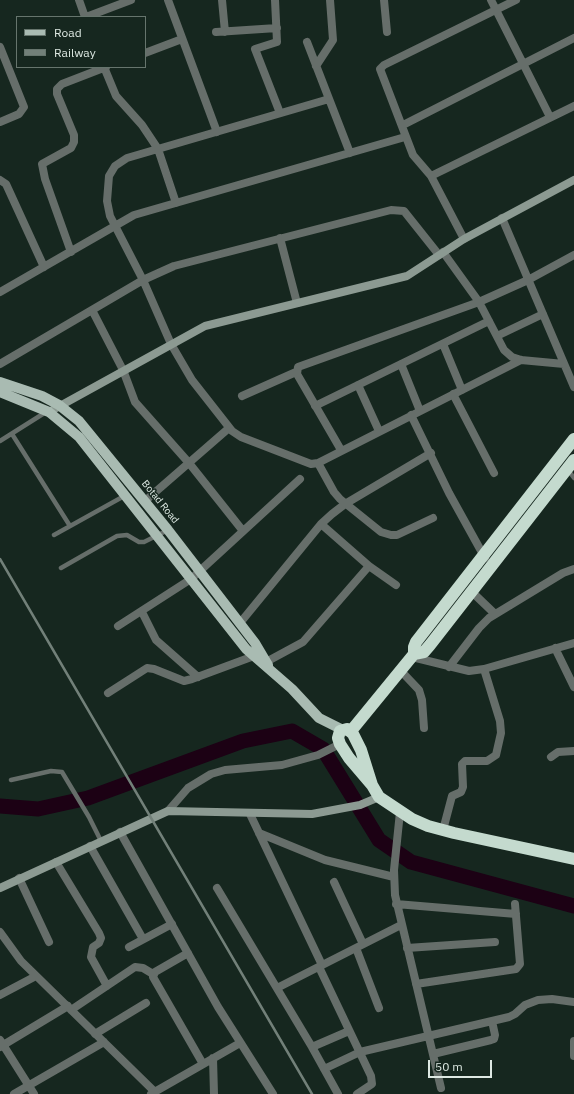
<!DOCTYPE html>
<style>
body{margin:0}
#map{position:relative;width:574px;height:1094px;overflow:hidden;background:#16271f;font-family:"IBM Plex Sans",sans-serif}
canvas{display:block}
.legend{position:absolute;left:16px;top:16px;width:130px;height:52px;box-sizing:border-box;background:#16271f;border:1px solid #66756d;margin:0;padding:5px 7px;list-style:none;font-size:12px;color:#dee9e3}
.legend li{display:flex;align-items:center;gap:8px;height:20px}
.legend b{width:20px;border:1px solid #66756d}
.scale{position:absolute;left:428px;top:1060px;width:64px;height:18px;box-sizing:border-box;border:2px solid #dee9e3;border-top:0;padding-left:5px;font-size:12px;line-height:14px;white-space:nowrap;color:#dee9e3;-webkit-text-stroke:3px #16271f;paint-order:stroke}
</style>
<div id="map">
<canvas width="574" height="1094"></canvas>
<ul class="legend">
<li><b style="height:5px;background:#a9bbb2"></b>Road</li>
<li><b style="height:5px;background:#728079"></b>Railway</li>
</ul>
<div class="scale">50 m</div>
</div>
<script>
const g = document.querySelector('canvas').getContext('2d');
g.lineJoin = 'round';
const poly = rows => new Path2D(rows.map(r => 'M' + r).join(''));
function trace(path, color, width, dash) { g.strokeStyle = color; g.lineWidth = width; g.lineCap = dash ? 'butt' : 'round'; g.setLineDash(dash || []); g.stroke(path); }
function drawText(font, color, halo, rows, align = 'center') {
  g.font = font + ' "IBM Plex Sans",sans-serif'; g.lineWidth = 3; g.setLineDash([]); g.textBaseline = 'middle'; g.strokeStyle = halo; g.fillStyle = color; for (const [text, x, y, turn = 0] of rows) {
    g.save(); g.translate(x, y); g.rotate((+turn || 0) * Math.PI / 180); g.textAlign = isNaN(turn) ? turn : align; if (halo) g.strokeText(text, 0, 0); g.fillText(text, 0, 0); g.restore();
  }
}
const river = poly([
 [0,806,38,809,88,798,243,741,292,731,323,749,379,840,411,862,574,906]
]);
const lane = poly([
 [12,434,70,526],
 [0,441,46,412],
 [568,470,574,478],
 [54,535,126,495],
 [61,568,117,536,127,535,139,542,144,542,168,530],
 [11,780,51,771,62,772,89,817,101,841]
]);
const street = poly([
 [79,0,85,17],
 [168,0,217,132],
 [222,0,225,32],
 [275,0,277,42,255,49,280,113],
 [384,0,387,32],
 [491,0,550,117],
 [86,17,131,0],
 [216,32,277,28],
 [307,42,350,153],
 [0,47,24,107,19,114,0,122],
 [145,53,182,39],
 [316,66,333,40,330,0],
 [104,67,116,96,142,125,158,149,176,203],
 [329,99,127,158,115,166,109,176,107,201,110,216,143,280,171,344,192,380,232,431,241,437,311,464,318,463,521,360],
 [403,125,574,38],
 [431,176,574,106],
 [0,180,6,184,44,267],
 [502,218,574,387],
 [280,238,297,303],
 [464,239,431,176,413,155,380,69,384,65,516,0],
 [71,252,45,179,42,164,71,148,74,142,74,135,57,94,57,89,62,84,106,67],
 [443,252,479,302,504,350,512,357,521,360,564,364],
 [0,292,134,215,405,137],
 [92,310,123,370,135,402,189,463,243,531],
 [497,336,543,314],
 [443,344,462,390],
 [0,364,143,280,174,266,391,210,404,211,439,255],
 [401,364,420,411],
 [358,385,379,431],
 [453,394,494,473],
 [242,396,296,372],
 [315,406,489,321],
 [411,415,449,493,485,558],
 [341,450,297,374,298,367,479,302,528,280,574,255],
 [318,463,334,492,340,499,381,532,391,535,397,535,433,518],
 [145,501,229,428],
 [321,524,369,566,396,585],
 [472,592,495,614],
 [142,612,156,640,198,677],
 [240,623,321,524,332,514,345,504,431,453],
 [118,626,191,579,300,479],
 [555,648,574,687],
 [412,657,469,671,484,669,574,643],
 [266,662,303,642,369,566],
 [449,667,479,628,489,618,563,573,574,569],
 [401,671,419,690,422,700,424,728],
 [108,693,147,668,154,669,184,681,192,679,254,656],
 [551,757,558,752,574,751],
 [168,811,188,788,211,774,225,770,282,765,318,755,340,744],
 [400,812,394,870,395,895,441,1088],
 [250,814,322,965],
 [443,830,452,796,461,792,463,787,462,764,465,761,487,761,496,755,501,733,500,721,484,669],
 [120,832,218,1007,273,1094],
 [259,833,325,860,394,877],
 [90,846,143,939],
 [56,862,99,933,101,938,99,943,93,947,91,957,107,986],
 [19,878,49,942],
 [334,882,363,944],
 [217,888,312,1047,338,1094],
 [396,904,516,914],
 [0,932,21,961,155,1092],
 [129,947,172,924],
 [356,948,379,1008],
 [407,948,495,942],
 [188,953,155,972,153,977,203,1064],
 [319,967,371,1076,372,1084,357,1094],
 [416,984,516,969,520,964,515,904],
 [277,988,401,925],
 [0,995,36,976],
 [71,1010,135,967,143,968,153,974],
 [95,1034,146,1003],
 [0,1040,34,1094],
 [574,1041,574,1056],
 [0,1047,68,1006],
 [312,1047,349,1031],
 [433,1054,491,1040,494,1039,495,1035,492,1021],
 [213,1058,214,1094],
 [324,1069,360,1052,509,1017,515,1014,525,1005,538,1000,552,999,574,1002],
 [14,1094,104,1042],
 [151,1094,240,1043]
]);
const secondary = poly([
 [49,412,205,326,407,276,464,239,574,180],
 [0,888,168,811,312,814,360,805,379,797]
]);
const primary = poly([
 [0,382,42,396,59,405,79,421,168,530,255,643,268,665],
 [0,392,49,412,79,437,246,649,292,689,319,718,343,730]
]);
const highway = poly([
 [414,654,424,652,430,645,574,460],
 [351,731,414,654,414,647,416,642,574,439],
 [372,785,361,750,353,734,347,729,340,731,338,738,340,744,349,758,372,785,379,797,412,819,428,826,454,833,574,859]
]);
const rail = poly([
 [0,559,312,1094]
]);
const streetNames = [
 ["Botad Road",160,502,51]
];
trace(river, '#1c0114', 15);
trace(lane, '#666e6a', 4.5);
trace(street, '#666e6a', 8);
trace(secondary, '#8c9a92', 8);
trace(primary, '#a9bbb2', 10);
trace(highway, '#c4dace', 12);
trace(rail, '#728079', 2.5);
drawText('10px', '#dee9e3', '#16271f', streetNames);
</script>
